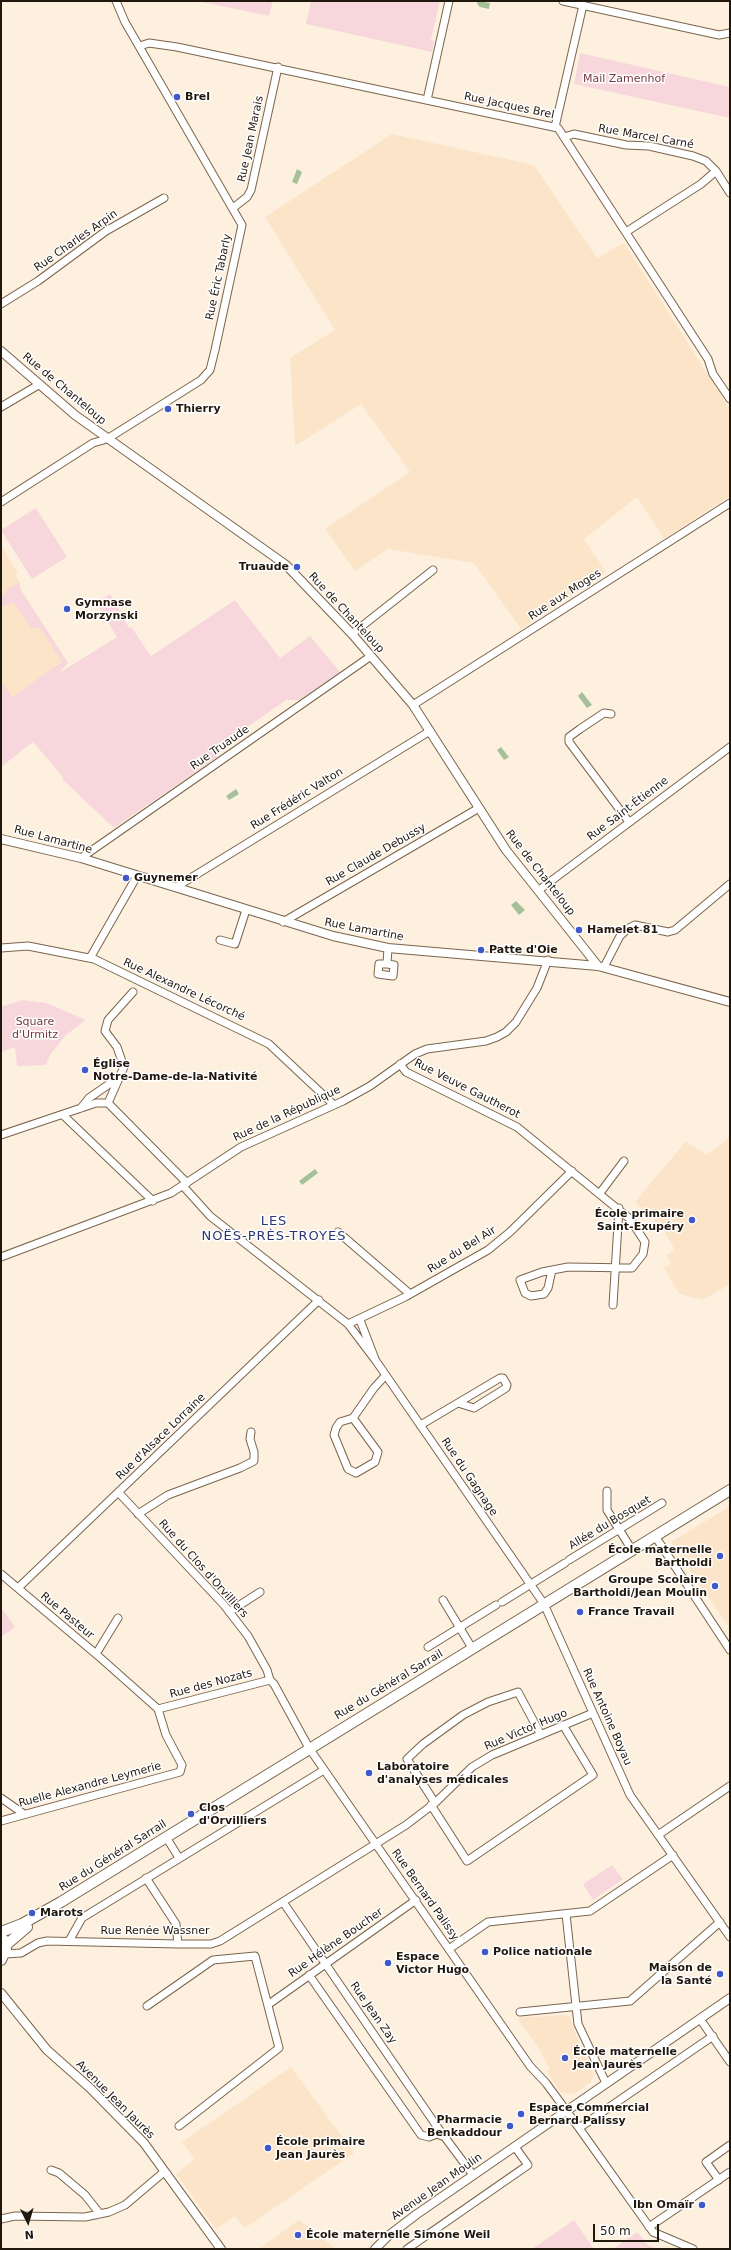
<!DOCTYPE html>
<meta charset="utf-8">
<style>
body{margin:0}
#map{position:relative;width:731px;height:2250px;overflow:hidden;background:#fef0df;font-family:"DejaVu Sans",sans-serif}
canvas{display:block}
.frame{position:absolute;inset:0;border:2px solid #20170d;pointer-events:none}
.north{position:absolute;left:8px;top:2202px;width:40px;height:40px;-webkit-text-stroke:3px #fff;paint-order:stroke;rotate:175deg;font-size:11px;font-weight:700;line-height:16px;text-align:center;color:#20170d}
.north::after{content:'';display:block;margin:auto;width:14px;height:18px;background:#20170d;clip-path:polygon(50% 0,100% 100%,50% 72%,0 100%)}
.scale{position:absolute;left:593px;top:2224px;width:66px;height:18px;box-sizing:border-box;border:2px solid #20170d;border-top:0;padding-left:5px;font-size:12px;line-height:14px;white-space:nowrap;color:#20170d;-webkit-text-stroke:3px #fff;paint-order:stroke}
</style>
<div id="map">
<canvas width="731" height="2250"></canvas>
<div class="frame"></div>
<div class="north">N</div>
<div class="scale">50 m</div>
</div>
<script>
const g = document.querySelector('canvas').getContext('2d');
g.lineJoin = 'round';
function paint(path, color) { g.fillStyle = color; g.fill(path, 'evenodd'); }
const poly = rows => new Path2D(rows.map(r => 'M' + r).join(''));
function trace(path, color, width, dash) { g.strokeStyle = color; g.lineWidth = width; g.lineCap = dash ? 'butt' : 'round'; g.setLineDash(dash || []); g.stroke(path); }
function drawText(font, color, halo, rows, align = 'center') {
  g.font = font + ' "DejaVu Sans",sans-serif'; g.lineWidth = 3; g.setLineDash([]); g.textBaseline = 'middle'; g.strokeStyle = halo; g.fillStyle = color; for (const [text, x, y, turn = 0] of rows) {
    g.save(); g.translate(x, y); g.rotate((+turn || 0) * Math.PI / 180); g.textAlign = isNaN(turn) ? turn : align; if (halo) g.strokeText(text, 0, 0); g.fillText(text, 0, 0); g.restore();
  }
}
const built = poly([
 [392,134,534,165,597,258,624,243,730,409,730,496,664,539,637,497,584,539,606,572,521,629,474,563,388,549,355,571,325,529,410,472,361,404,295,446,290,358,335,330,265,217],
 [1,546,18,573,15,575,20,582,20,588,68,663,1,713],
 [730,1137,730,1284,703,1300,679,1294,664,1268,671,1264,666,1255,675,1250,663,1229,635,1202,686,1141,706,1155],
 [730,1506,730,1629,671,1542],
 [564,2015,570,2017,575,2033,594,2074,591,2082,574,2094,560,2092,547,2071,550,2068,541,2054,542,2053,517,2018],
 [291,2067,354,2153,245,2228,235,2216,216,2229,176,2174,195,2159,182,2142],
 [299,2220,336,2249,259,2249]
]);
const green = poly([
 [197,1,273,1,269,16],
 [311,1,440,1,431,40,434,41,432,52,306,24],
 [580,53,730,87,730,118,574,84],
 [36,508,67,557,32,579,1,530],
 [20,582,20,589,68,663,59,673,117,637,96,602,110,594,129,628,131,627,134,631,151,656,235,600,280,658,310,636,340,672,299,700,286,700,216,749,217,757,114,828,62,779,63,777,33,742,1,767,1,681,12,697,62,662,42,631,39,628,32,629,13,602,1,607,1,596,7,592,6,590],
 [22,1000,46,1003,86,1020,66,1035,50,1055,46,1065,17,1066,15,1047,1,1052,1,1007],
 [1,1607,15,1627,1,1637],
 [612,1865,623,1879,593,1900,583,1884],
 [574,2220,594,2249,532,2249],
 [637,2232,649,2246,658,2249,613,2249]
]);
const water = poly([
 [478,1,490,3,489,9,480,7,477,4],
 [297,169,302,172,297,184,292,182],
 [582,692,592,705,587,708,578,696],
 [501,747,509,757,504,760,497,750],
 [236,789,239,794,229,800,226,796],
 [516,901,525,910,519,915,511,905],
 [315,1169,318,1173,302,1185,299,1181]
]);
const minor = poly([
 [563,1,719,35,730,33],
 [140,46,149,43,177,47,558,128,708,359,713,374,730,399],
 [427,100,449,1],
 [555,127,583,5],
 [564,137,574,134,626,145,649,146,693,156,706,161,716,171,730,193],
 [233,208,247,197,251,190,278,67],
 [626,232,701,184,716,171],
 [1,304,38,281,106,231,164,198],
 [1,407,40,384],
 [1,502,93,443,107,439,201,380,210,370,215,350,242,225,125,22,116,1],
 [352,634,433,570],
 [413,705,730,503],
 [611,714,604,713,580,729,569,737,569,742,629,822],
 [81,858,371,656],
 [176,887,430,731],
 [539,890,730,747],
 [283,922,479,808],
 [220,940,235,944,246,910],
 [1,948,28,946,94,959,269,1044,334,1105],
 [90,958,137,876],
 [387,964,394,965,393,976,378,974,379,964,387,964,388,948],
 [604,967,620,936,629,928,635,925,668,932,675,930,730,884],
 [400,1064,406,1072,517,1127,630,1219,645,1242,643,1254,632,1268,568,1267,542,1272,520,1280,525,1293,531,1296,544,1294,548,1288,552,1270],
 [108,1103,124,1067,117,1047,105,1031,108,1020,133,992],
 [108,1103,187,1183],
 [81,1108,89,1098,118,1078],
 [63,1115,153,1201],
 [1,1135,96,1103,108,1103],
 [183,1186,210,1216,348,1324,376,1361,544,1604,630,1795,730,1937],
 [600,1193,624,1161],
 [338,1232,410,1294],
 [1,1257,171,1193,241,1147,343,1101,370,1086,415,1054,427,1049,486,1041,497,1037,506,1032,516,1022,537,988,548,960],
 [613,1305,619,1208],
 [360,1320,375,1359],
 [348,1324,405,1297,488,1250,510,1232,572,1171],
 [353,1418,378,1452,375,1462,356,1473,348,1469,334,1435,336,1428,340,1422,353,1418,374,1388,385,1376],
 [420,1425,424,1423,500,1378,503,1378,507,1385,506,1388,474,1408,458,1403],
 [607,1491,607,1510,632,1550],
 [119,1493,224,1605,248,1636,267,1670,270,1680,274,1684,309,1748,530,2066,546,2083,579,2128,653,2232,693,2249],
 [138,1514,168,1495,240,1468,254,1461,254,1452,250,1439,251,1432],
 [655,1536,730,1650],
 [569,1560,662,1503],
 [1,1574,96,1654,158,1709,166,1735,182,1765,180,1772,1,1821],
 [18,1588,319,1300],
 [443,1600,472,1648],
 [502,1602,565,1563],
 [229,1612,260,1592],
 [428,1647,496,1605],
 [96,1654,118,1618],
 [158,1709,270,1680],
 [1,1798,24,1814],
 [435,1803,407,1759,423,1744,463,1715,488,1702,518,1692,541,1735],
 [431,1805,467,1861,593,1775,563,1725],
 [658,1835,730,1786],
 [166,1837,179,1858],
 [146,1878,176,1924,178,1944],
 [283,1902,438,2128,473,2175],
 [566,1914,578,2024,606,2083],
 [69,1941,82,1918,324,1770],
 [449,1949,488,1922,590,1911,673,1855],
 [5,1954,21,1953,38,1943,47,1941,178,1944,211,1944,220,1941,406,1825,435,1803,472,1767,492,1755,593,1713],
 [309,1975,421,2135,429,2137,437,2134,445,2137],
 [269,2004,416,1900],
 [147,2006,213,1960,255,1956,279,2048,179,2126],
 [520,2012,630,2001,720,1922],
 [700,2019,730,2062],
 [579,2128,713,2036],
 [51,2170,59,2173,85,2195,100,2214],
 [719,2180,706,2162,730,2145],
 [1,2219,15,2216,85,2217,109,2212,125,2205,164,2172],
 [649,2227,730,2172],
 [407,2249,528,2165,515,2147]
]);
const tertiary = poly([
 [1,351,75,415,286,565,352,634,413,705,506,850,598,966],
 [1,839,81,858,333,936,388,948,598,966,730,1002],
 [1,1993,47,2050,90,2088,144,2143,221,2249],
 [375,2249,388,2236,417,2214,730,1998]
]);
const secondary = poly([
 [1,1932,22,1924,61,1902,730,1490],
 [6,1945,27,1927],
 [1,1960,6,1949,4,1940]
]);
const markers = [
 [177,97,4,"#4058cb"],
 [168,409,4,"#4058cb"],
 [297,567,4,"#4058cb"],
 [67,609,4,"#4058cb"],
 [126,878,4,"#4058cb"],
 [579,930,4,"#4058cb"],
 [481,950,4,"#4058cb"],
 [85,1070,4,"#4058cb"],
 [692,1220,4,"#4058cb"],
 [720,1556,4,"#4058cb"],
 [715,1586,4,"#4058cb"],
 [580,1612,4,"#4058cb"],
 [369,1773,4,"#4058cb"],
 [191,1814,4,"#4058cb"],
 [32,1913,4,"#4058cb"],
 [485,1952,4,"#4058cb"],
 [388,1963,4,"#4058cb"],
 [720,1974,4,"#4058cb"],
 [565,2058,4,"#4058cb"],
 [521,2114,4,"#4058cb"],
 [510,2126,4,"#4058cb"],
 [268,2148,4,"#4058cb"],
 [702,2205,4,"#4058cb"],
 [298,2235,4,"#4058cb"]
];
const parkNames = [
 ["Mail Zamenhof",624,79],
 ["Square",35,1022],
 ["d'Urmitz",35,1035]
];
const poiNames = [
 ["Brel",185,97],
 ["Thierry",176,409],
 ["Truaude",289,567,"right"],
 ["Gymnase",75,603],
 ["Morzynski",75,616],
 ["Guynemer",134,878],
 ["Hamelet 81",587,930],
 ["Patte d'Oie",489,950],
 ["Église",93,1064],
 ["Notre-Dame-de-la-Nativité",93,1077],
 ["École primaire",684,1214,"right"],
 ["Saint-Exupéry",684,1227,"right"],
 ["École maternelle",712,1550,"right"],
 ["Bartholdi",712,1563,"right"],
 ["Groupe Scolaire",707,1580,"right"],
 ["Bartholdi/Jean Moulin",707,1593,"right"],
 ["France Travail",588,1612],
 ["Laboratoire",377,1767],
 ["d'analyses médicales",377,1780],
 ["Clos",199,1808],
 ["d'Orvilliers",199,1821],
 ["Marots",40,1913],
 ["Police nationale",493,1952],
 ["Espace",396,1957],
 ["Victor Hugo",396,1970],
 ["Maison de",712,1968,"right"],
 ["la Santé",712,1981,"right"],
 ["École maternelle",573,2052],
 ["Jean Jaurès",573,2065],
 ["Espace Commercial",529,2108],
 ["Bernard Palissy",529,2121],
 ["Pharmacie",502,2120,"right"],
 ["Benkaddour",502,2133,"right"],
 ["École primaire",276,2142],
 ["Jean Jaurès",276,2155],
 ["Ibn Omaïr",694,2205,"right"],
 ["École maternelle Simone Weil",306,2235]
];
const streetNames = [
 ["Rue Jacques Brel",509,106,12],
 ["Rue Marcel Carné",646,137,10],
 ["Rue Jean Marais",251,139,-78],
 ["Rue Charles Arpin",76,241,-35],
 ["Rue Éric Tabarly",219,277,-78],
 ["Rue de Chanteloup",64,389,40],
 ["Rue aux Moges",565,595,-33],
 ["Rue de Chanteloup",346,613,47],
 ["Rue Truaude",220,748,-35],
 ["Rue Frédéric Valton",297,799,-32],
 ["Rue Saint-Étienne",628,809,-37],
 ["Rue Lamartine",53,840,15],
 ["Rue Claude Debussy",376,855,-30],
 ["Rue de Chanteloup",540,873,52],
 ["Rue Lamartine",364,930,11],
 ["Rue Alexandre Lécorché",184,990,25],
 ["Rue Veuve Gautherot",467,1089,27],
 ["Rue de la République",287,1114,-25],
 ["Rue du Bel Air",462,1250,-32],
 ["Rue d'Alsace Lorraine",161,1437,-44],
 ["Rue du Gagnage",469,1477,56],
 ["Allée du Bosquet",610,1523,-31],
 ["Rue du Clos d'Orvilliers",203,1569,48],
 ["Rue Pasteur",67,1616,40],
 ["Rue des Nozats",211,1684,-15],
 ["Rue du Général Sarrail",389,1685,-31],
 ["Rue Antoine Boyau",607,1717,66],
 ["Rue Victor Hugo",526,1730,-23],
 ["Ruelle Alexandre Leymerie",90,1785,-15],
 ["Rue du Général Sarrail",113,1856,-32],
 ["Rue Bernard Palissy",425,1895,55],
 ["Rue Renée Wassner",155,1931],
 ["Rue Hélène Boucher",336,1943,-35],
 ["Rue Jean Zay",373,2013,55],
 ["Avenue Jean Jaurès",115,2100,45],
 ["Avenue Jean Moulin",437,2187,-35]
];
const quarterNames = [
 ["LES",274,1222],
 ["NOËS-PRÈS-TROYES",274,1237]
];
paint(built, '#fce4c9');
paint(green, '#f8d7dc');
paint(water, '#a6c09a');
trace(minor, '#7a654c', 9);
trace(tertiary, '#7a654c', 10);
trace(secondary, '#7a654c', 12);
trace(minor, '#fff', 7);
trace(tertiary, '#fff', 8);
trace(secondary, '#fff', 10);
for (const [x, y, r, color] of markers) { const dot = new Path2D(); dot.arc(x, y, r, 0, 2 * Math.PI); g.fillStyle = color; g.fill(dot); trace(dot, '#fff', 1.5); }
drawText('11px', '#773847', '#fff', parkNames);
drawText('bold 11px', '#20170d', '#fff', poiNames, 'left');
drawText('11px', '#20170d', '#fff', streetNames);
g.letterSpacing = '1px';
drawText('13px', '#293872', '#fff', quarterNames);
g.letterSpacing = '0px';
</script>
